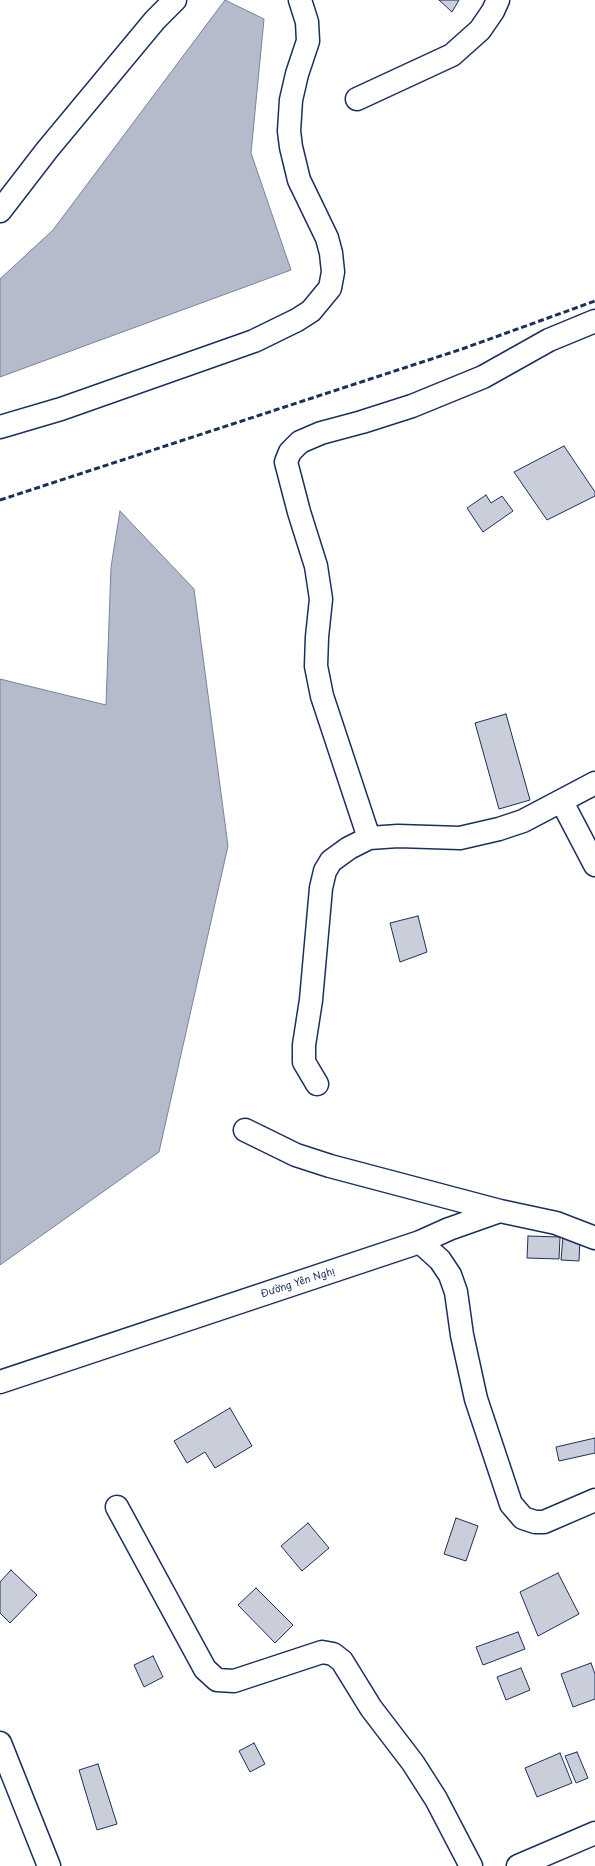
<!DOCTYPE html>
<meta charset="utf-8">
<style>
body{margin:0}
canvas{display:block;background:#fff}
</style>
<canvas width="595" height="1866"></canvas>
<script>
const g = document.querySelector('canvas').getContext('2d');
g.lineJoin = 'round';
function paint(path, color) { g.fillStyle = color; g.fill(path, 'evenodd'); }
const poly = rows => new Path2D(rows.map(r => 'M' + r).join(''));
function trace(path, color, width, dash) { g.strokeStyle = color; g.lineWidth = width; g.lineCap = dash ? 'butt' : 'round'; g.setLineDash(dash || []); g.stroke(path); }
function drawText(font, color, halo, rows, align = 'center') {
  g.font = font + ' "Playpen Sans",sans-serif'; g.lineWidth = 3.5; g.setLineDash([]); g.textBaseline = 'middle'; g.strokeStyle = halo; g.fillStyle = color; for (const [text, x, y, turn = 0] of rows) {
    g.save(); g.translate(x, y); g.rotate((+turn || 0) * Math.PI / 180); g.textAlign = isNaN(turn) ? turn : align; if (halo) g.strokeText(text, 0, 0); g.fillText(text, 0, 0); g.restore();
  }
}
const water = poly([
 [225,0,264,19,251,153,291,270,0,377,0,279,53,230,225,0],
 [120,511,194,589,228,846,159,1152,0,1265,0,679,106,705,111,567,120,511]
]);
const building = poly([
 [439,0,459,0,452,12,439,0],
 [564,446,595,492,595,496,547,520,514,472,564,446],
 [486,495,491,503,502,496,513,511,483,532,467,508,486,495],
 [506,714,530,800,499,809,475,723,506,714],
 [418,916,427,952,400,962,390,923,418,916],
 [528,1236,560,1237,559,1259,527,1258,528,1236],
 [563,1236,580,1238,579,1261,561,1260,563,1236],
 [230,1408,252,1446,215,1468,205,1452,187,1463,174,1441,230,1408],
 [595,1438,595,1453,559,1461,556,1447,595,1438],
 [456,1518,478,1526,466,1561,444,1554,456,1518],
 [308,1523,329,1548,302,1571,281,1546,308,1523],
 [11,1570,37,1595,10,1623,0,1613,0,1582,11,1570],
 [558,1573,579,1614,538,1636,520,1592,558,1573],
 [256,1588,293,1625,275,1643,238,1605,256,1588],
 [518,1632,525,1649,483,1665,476,1647,518,1632],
 [153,1656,163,1677,144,1687,134,1665,153,1656],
 [591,1663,595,1674,595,1699,573,1707,561,1674,591,1663],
 [521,1668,530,1690,506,1700,497,1677,521,1668],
 [254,1743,265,1764,250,1772,239,1751,254,1743],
 [577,1752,588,1778,576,1783,565,1756,577,1752],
 [560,1753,572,1783,537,1797,525,1768,560,1753],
 [98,1764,117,1824,97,1830,79,1770,98,1764]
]);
const minor = poly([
 [357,99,452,55,480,30,493,11,498,0],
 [0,211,47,150,155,20,175,0],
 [0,427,61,409,254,341,297,320,311,311,330,288,333,272,331,253,327,238,299,180,291,147,289,131,291,100,297,74,308,41,307,22,300,0],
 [562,802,595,865],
 [369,838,322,696,316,666,317,637,321,599,316,566,299,512,286,462,290,452,300,442,321,433,362,422,412,406,483,377,549,340,595,321],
 [317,1084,304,1062,304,1045,311,1000,321,888,325,871,331,861,349,848,369,838,398,836,460,838,499,829,523,821,595,783],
 [245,1130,296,1155,330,1166,500,1211],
 [420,1242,440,1260,450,1275,456,1292,462,1335,476,1399,511,1504,523,1518,535,1522,544,1522,595,1500],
 [0,1382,420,1242,449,1229,500,1211,556,1223,595,1238],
 [117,1507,205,1669,217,1680,234,1681,322,1652,333,1654,342,1661,371,1708,413,1763,436,1799,471,1866],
 [0,1743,49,1866]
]);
const major = poly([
 [518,1866,595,1833]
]);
const rail = poly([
 [0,500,462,349,595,301]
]);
const streetNames = [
 ["Đường Yên Nghị",298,1283,-18]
];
paint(water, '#b5bbca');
trace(water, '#77839f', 1);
paint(building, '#caceda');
trace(building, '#1b2f5e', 1);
trace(minor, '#1b2f5e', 25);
trace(major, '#1b2f5e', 25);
trace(minor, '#fff', 22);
trace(major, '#fff', 22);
trace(rail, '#1b2f5e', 3, [6, 3]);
drawText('10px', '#1b2f5e', '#fff', streetNames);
</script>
